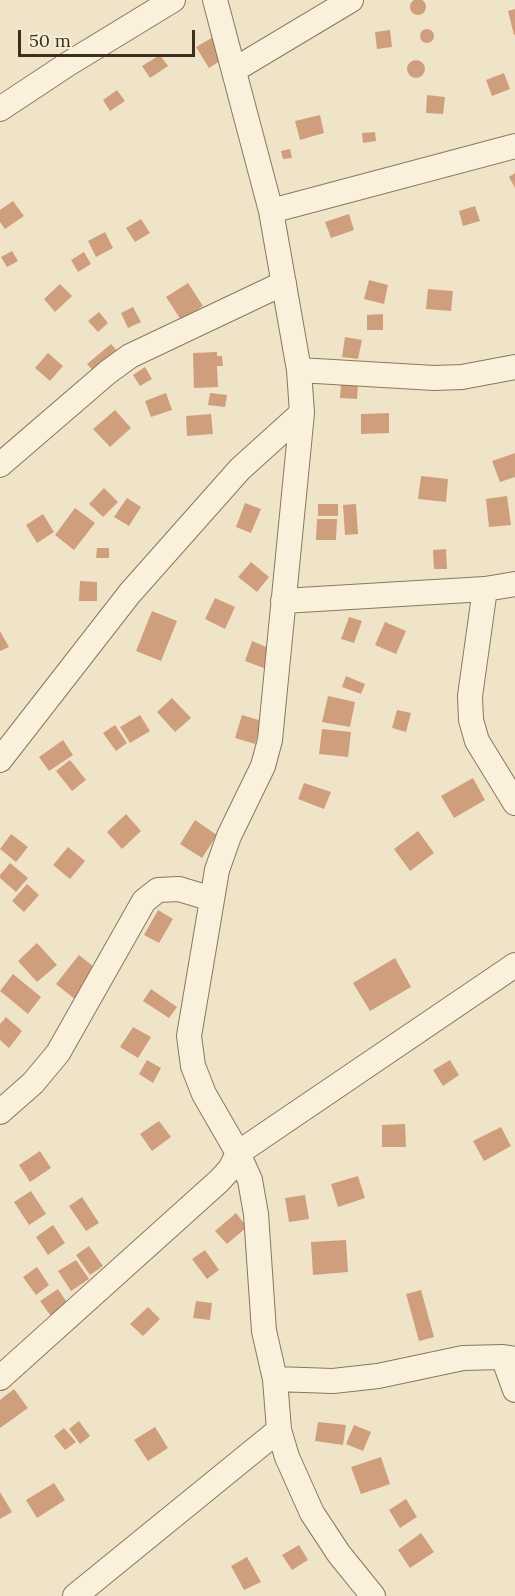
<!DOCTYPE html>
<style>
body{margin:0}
#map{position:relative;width:515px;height:1596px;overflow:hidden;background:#f0e4c8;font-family:Lora,serif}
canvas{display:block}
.scale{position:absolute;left:18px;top:30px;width:177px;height:27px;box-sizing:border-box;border:3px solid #3d2e20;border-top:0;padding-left:8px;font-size:18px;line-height:21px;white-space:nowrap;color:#3d2e20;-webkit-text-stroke:4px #f7eed8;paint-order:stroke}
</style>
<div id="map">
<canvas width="515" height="1596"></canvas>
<div class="scale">50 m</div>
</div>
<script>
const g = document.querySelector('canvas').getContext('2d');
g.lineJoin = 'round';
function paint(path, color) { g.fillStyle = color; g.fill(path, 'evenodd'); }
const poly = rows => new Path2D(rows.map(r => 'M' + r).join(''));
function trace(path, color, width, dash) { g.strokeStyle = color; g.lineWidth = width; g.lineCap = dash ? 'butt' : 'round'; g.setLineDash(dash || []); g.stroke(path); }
const building = poly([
 '410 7a8 8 0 1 1 16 0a8 8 0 1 1-16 0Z',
 [515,9,515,35,514,35,508,11],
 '420 36a7 7 0 1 1 14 0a7 7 0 1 1-14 0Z',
 [390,30,392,47,377,49,375,32],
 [215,36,228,56,209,68,196,47],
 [160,55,168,66,150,78,142,66],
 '407 69a9 9 0 1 1 18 0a9 9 0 1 1-18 0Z',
 [504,73,510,89,492,96,486,80],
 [117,90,125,101,110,111,103,100],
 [427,95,445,97,443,114,426,113],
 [320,115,324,133,300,140,295,121],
 [375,132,376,141,363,143,362,133],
 [290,149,292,158,283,159,281,151],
 [515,173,515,188,509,177],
 [13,201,24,216,5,229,0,222,0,210],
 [475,206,480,221,463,226,459,211],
 [349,214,354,230,331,238,325,222],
 [141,219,150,233,135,242,126,228],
 [105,232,113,248,96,257,88,241],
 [12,251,18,261,7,267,1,257],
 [84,252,91,264,78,272,71,260],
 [369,280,388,285,384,304,364,299],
 [188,283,203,306,181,320,166,297],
 [60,284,72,296,55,312,44,299],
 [428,289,453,291,451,311,426,309],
 [133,307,141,322,128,328,121,313],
 [99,312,108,323,98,332,88,321],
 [383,314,383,330,367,330,367,315],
 [345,337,362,340,358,359,342,357],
 [111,344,120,354,97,375,87,364],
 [217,352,217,356,222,356,223,366,217,366,218,387,194,388,193,353],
 [48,353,63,366,50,381,35,368],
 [145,367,152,379,140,386,133,375],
 [341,383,358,384,357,399,340,398],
 [166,393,172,410,151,417,145,401],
 [210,393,227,395,225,407,208,405],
 [115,410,131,428,110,447,93,429],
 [389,413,389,433,361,434,361,414],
 [211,414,213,434,187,436,186,416],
 [515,453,515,477,500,482,492,461],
 [421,476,448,479,446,502,418,499],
 [104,488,118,502,103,517,89,504],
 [507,496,511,525,489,527,486,499],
 [127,498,141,507,129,526,114,517],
 [245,503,261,509,251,533,236,527],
 [318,504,338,504,338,516,318,516],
 [356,504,358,534,345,535,343,505],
 [75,508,95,523,74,550,55,535],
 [43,514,54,532,37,543,26,525],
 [317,519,337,519,336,540,316,540],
 [97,548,109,548,109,558,96,558],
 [446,549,447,569,434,569,433,550],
 [251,562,269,577,257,592,238,577],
 [80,581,97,582,97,601,79,601],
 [215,598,235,607,225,629,205,619],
 [152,611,177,621,161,661,136,651],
 [349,617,362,621,354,643,341,639],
 [385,622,406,631,396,654,375,645],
 [0,631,9,647,0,651],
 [252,641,276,651,269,670,245,661],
 [346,676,365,684,361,694,342,687],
 [328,696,355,702,350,727,322,722],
 [172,698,191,718,175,732,157,712],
 [397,710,411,713,406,732,392,728],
 [140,715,150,731,130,743,120,727],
 [242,715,262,721,255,744,235,738],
 [115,725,127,743,116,751,103,733],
 [322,729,351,732,348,757,319,754],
 [63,740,73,755,49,771,39,757],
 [70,760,86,780,72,791,56,771],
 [473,778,485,800,454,818,441,796],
 [304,783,331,792,324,809,298,799],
 [126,814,141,831,122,849,107,832],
 [195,820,217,835,202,858,180,844],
 [418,831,434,853,410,871,394,849],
 [11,834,28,847,16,862,0,849],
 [68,847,85,861,70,879,53,865],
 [10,863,28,878,16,892,0,878,0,875],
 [27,884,39,895,24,912,12,901],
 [158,910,173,919,159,943,144,935],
 [37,943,57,965,37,982,18,961],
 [79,955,99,971,76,1000,56,984],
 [395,958,411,987,370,1011,353,983],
 [13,974,41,997,28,1014,0,991],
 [151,989,177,1007,169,1018,143,1001],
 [6,1017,22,1031,9,1048,0,1040,0,1024],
 [133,1027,151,1037,138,1058,120,1047],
 [147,1060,161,1068,153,1083,139,1074],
 [450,1060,459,1075,443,1086,433,1070],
 [159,1121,171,1137,152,1151,140,1134],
 [405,1124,406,1147,382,1147,382,1125],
 [501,1127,511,1146,484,1161,473,1141],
 [40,1151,51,1168,30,1182,19,1165],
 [358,1176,365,1198,338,1207,331,1184],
 [31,1191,46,1214,29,1225,14,1202],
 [305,1195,309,1219,289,1222,285,1198],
 [82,1197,99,1223,86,1231,69,1206],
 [236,1213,247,1227,227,1244,215,1231],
 [53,1225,65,1243,48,1255,36,1237],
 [346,1240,348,1272,313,1275,311,1242],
 [89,1246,103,1266,90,1275,76,1255],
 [205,1250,219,1270,207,1279,192,1259],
 [76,1260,89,1279,71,1291,58,1271],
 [37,1267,49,1285,36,1295,23,1277],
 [58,1289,70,1307,53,1319,40,1301],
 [421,1290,434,1337,419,1341,406,1294],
 [196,1301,212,1303,210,1320,193,1318],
 [148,1307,160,1319,143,1336,130,1324],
 [14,1389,28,1408,0,1428,0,1400],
 [79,1421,90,1436,80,1444,69,1429],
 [318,1422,346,1425,343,1445,315,1441],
 [354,1425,371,1432,363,1451,346,1444],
 [155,1427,168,1448,148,1461,134,1440],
 [64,1428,76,1442,65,1450,54,1436],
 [381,1457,390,1484,361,1494,351,1467],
 [54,1483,65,1500,37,1518,26,1500],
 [0,1492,12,1512,0,1519],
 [406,1499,417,1517,400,1528,389,1510],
 [421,1533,434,1552,410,1568,398,1550],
 [299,1545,308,1560,292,1570,282,1555],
 [247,1557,261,1582,244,1590,231,1566]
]);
const minor = poly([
 [215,0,271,211,299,370,302,413,270,740,263,766,229,836,217,870,189,1036,193,1066,204,1094,238,1153,250,1180,256,1214,264,1331,275,1379,279,1430,287,1457,312,1513,339,1554,373,1596],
 [234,70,351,0],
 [0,109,68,64,173,0],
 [271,211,515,146],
 [299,370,434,378,462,377,515,367],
 [0,465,108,372,130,356,284,283],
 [485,589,470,696,471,720,477,741,515,803],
 [283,601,485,589,515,584],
 [0,760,130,593,240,469,302,413],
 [0,1112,33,1083,58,1053,144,901,158,890,179,889,212,899],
 [503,1357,515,1390],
 [0,1378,219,1181,230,1169,238,1153,515,965],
 [275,1379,333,1381,378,1376,463,1358,503,1357,515,1359],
 [75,1596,279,1430]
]);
paint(building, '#cf9f7d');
trace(minor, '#8d765c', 26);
trace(minor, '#faf1dc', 24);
</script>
